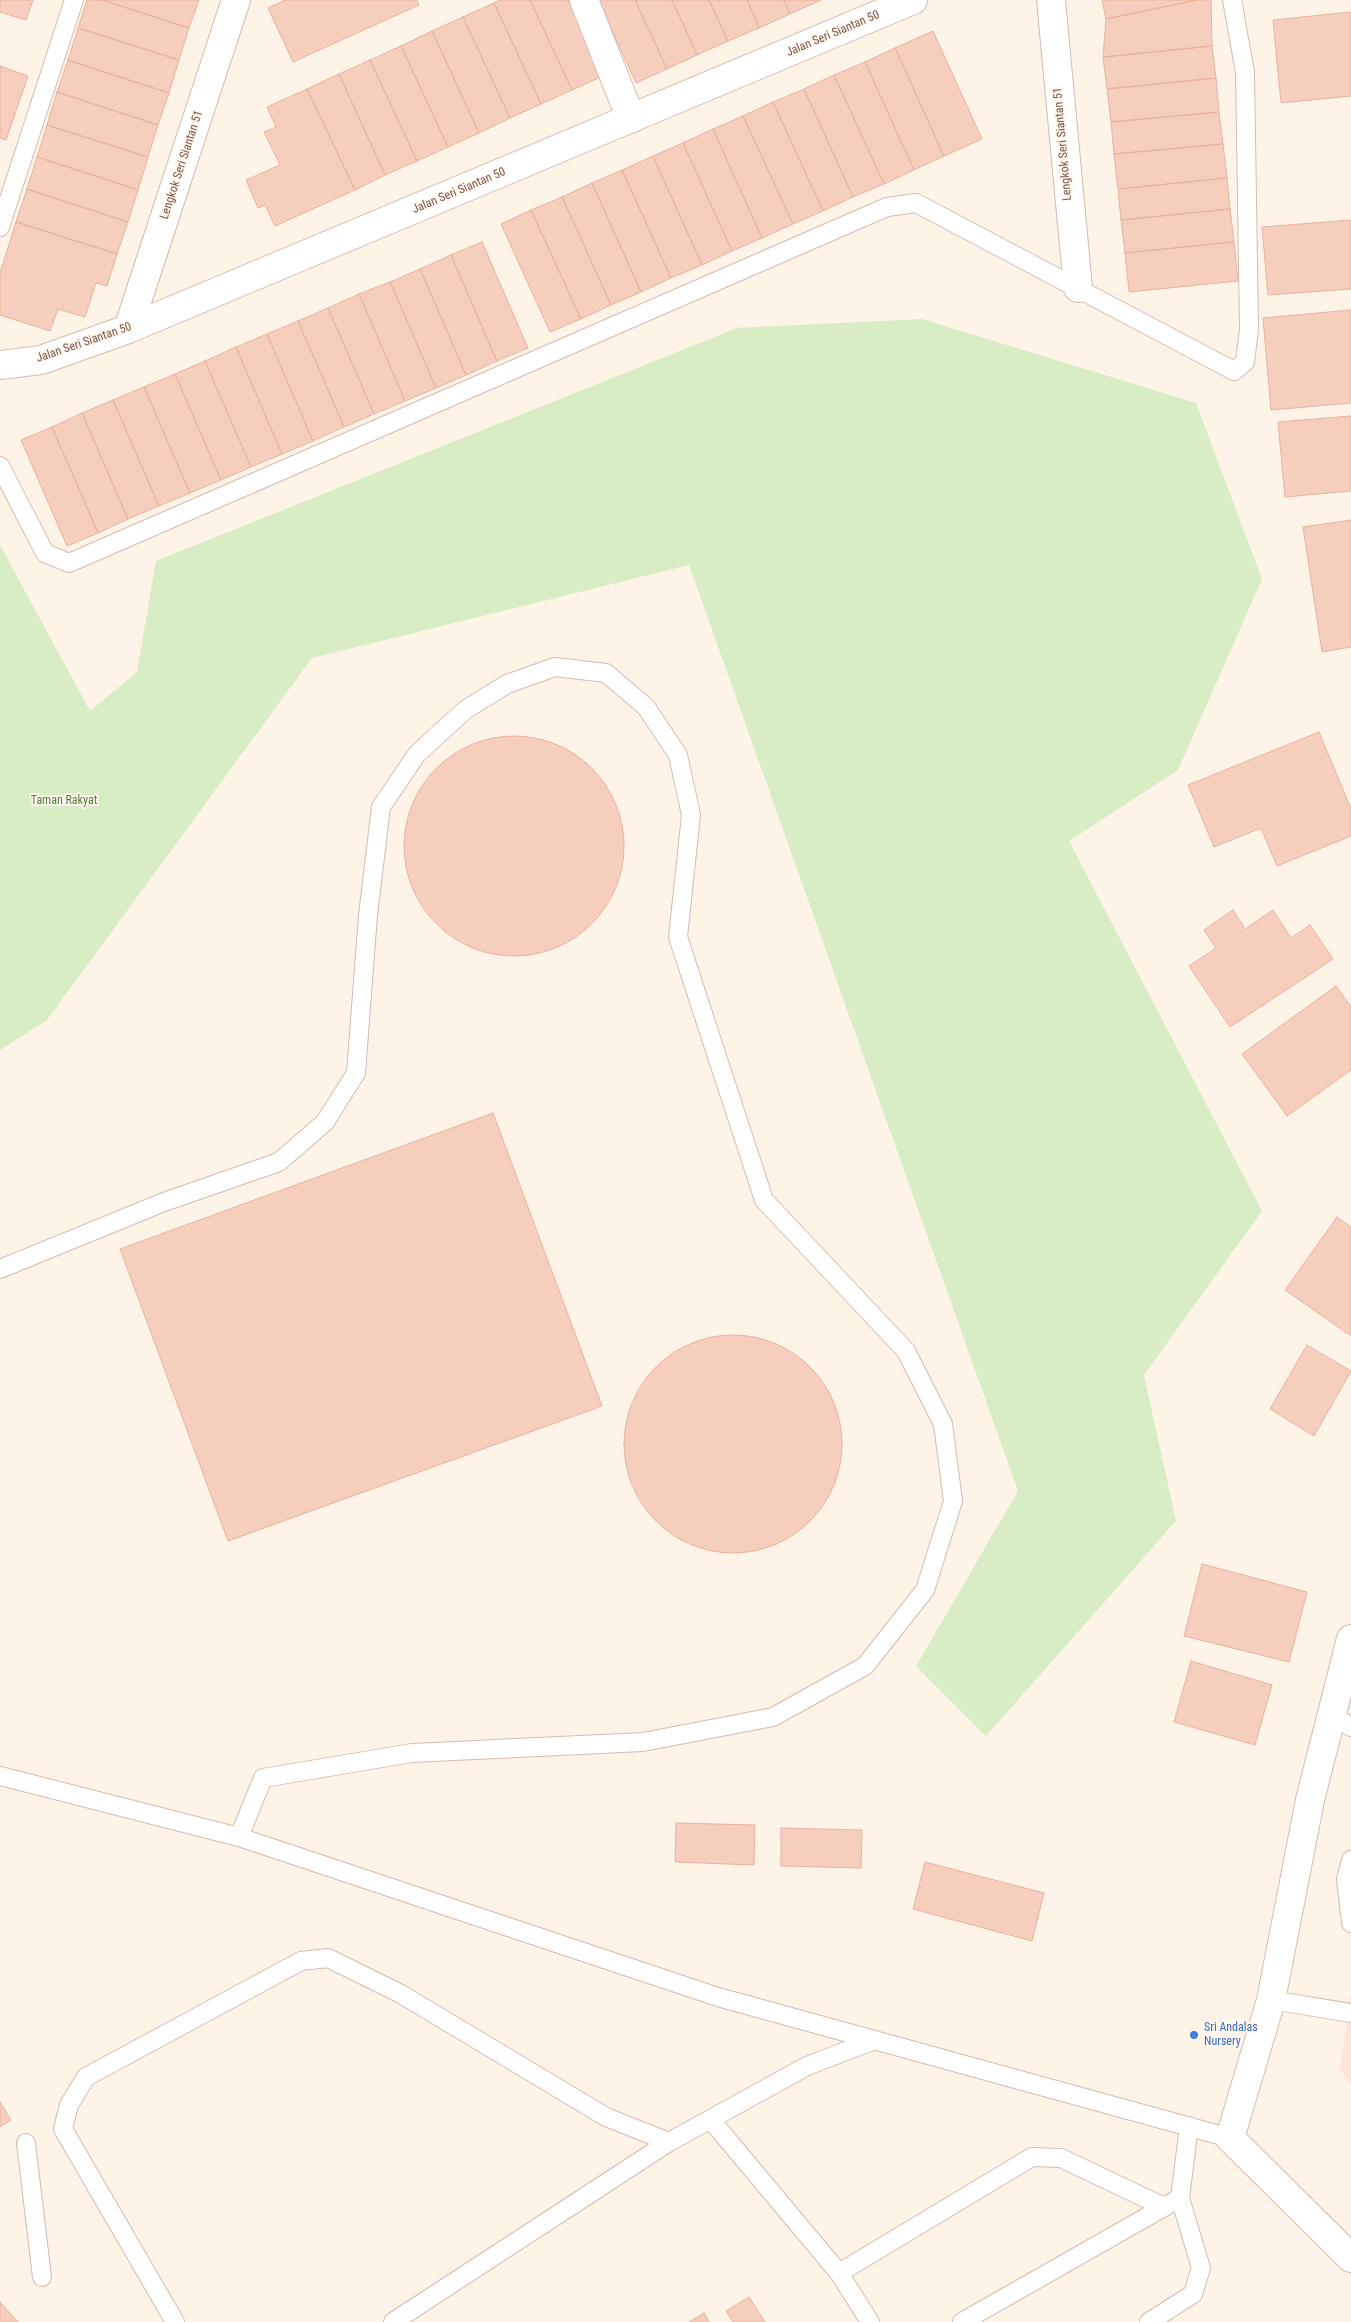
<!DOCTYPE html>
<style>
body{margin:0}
canvas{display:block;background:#fef3e7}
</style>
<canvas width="1351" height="2322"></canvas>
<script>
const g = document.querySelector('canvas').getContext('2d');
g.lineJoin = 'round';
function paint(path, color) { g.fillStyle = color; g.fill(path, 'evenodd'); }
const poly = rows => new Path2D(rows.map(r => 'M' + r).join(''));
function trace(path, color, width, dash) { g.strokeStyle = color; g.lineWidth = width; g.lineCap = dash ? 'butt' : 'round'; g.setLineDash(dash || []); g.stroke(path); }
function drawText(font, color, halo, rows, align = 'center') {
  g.font = font + ' "Roboto Condensed",sans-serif'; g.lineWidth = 4; g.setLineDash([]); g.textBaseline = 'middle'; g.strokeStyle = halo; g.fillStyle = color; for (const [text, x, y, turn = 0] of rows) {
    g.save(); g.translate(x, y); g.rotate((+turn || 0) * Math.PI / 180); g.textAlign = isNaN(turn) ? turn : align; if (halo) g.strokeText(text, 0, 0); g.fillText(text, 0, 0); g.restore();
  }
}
const commercial = poly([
 [1351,1991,1351,2083,1340,2070]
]);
const green = poly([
 [922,319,1196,403,1262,579,1178,770,1069,841,1262,1211,1144,1375,1176,1521,986,1736,916,1666,1018,1491,689,565,312,658,47,1020,0,1050,0,545,90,711,137,672,156,561,737,328]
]);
const building = poly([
 [0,0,33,0,26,20,0,12,0,0],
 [87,0,102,0,189,28,179,60,78,28,87,0],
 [102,0,199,0,189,28,102,0],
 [285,0,417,0,419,5,293,62,268,8,285,0],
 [500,0,530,0,572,90,541,104,494,3,500,0],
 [530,0,568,0,603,76,572,90,530,0],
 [598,0,635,0,667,69,636,83,598,0],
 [635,0,672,0,697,55,667,69,635,0],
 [672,0,709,0,728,41,697,55,672,0],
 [709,0,747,0,759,28,728,41,709,0],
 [747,0,784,0,790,14,759,28,747,0],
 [784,0,821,0,790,14,784,0],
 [1102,0,1197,0,1106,19,1102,0],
 [1197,0,1211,0,1212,46,1103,57,1106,19,1197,0],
 [494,3,541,104,510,118,463,17,494,3],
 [1351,12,1351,96,1281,103,1273,20,1351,12],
 [463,17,510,118,479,133,432,31,463,17],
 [78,28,179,60,169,93,68,60,78,28],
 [432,31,479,133,448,147,401,46,432,31],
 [933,31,982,139,944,156,895,48,933,31],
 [401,46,448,147,417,161,370,60,401,46],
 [1212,46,1216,78,1107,89,1103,57,1212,46],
 [895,48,944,156,914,170,865,62,895,48],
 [68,60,169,93,158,125,57,92,68,60],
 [370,60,417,161,385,175,339,74,370,60],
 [865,62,914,170,884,184,834,75,865,62],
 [0,66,28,76,6,140,0,138,0,66],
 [339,74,385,175,355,190,307,89,339,74],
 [834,75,884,184,853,197,804,89,834,75],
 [1216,78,1219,112,1111,122,1107,89,1216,78],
 [307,89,355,190,275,226,265,205,258,208,246,180,280,165,264,132,276,127,267,107,307,89],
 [804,89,853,197,823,211,773,102,804,89],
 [57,92,158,125,148,157,47,125,57,92],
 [773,102,823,211,793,224,743,116,773,102],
 [1219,112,1223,144,1114,154,1111,122,1219,112],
 [743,116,793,224,762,238,713,129,743,116],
 [47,125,148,157,138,190,37,157,47,125],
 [713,129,762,238,732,251,683,143,713,129],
 [683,143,732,251,702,265,653,156,683,143],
 [1223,144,1227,178,1118,189,1114,154,1223,144],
 [653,156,702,265,671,278,622,170,653,156],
 [37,157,138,190,128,222,27,189,37,157],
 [622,170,671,278,641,292,592,183,622,170],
 [1227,178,1230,209,1121,220,1118,189,1227,178],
 [592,183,641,292,611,305,562,197,592,183],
 [27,189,128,222,117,254,16,222,27,189],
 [562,197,611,305,581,319,531,210,562,197],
 [1230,209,1234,242,1125,253,1121,220,1230,209],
 [531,210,581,319,550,332,501,224,531,210],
 [1351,220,1351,289,1268,295,1262,227,1351,220],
 [16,222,117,254,107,286,96,283,85,317,58,309,50,331,0,315,0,273,16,222],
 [482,242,528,348,497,361,451,255,482,242],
 [1234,242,1238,281,1129,292,1125,253,1234,242],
 [451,255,497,361,466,375,420,269,451,255],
 [420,269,466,375,436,388,390,282,420,269],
 [390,282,436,388,405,401,359,294,390,282],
 [359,294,405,401,374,414,328,308,359,294],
 [328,308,374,414,344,427,298,321,328,308],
 [1351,310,1351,403,1271,410,1263,318,1351,310],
 [298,321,344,427,313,441,267,334,298,321],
 [267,334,313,441,282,454,236,347,267,334],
 [236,347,282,454,251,467,205,361,236,347],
 [205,361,251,467,221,480,175,374,205,361],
 [175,374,221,480,190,493,144,387,175,374],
 [144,387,190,493,159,506,113,400,144,387],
 [113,400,159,506,128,519,82,413,113,400],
 [82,413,128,519,98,533,52,427,82,413],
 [1351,416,1351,491,1285,497,1278,422,1351,416],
 [52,427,98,533,67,546,21,440,52,427],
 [1351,520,1351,647,1322,652,1303,527,1351,520],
 [1319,732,1351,809,1351,836,1277,866,1261,828,1214,847,1188,785,1319,732],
 '404 846a110 110 0 1 1 220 0a110 110 0 1 1-220 0Z',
 [1233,910,1245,929,1273,910,1291,938,1310,925,1333,959,1230,1027,1189,966,1216,948,1204,930,1233,910],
 [1336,986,1351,1007,1351,1070,1287,1116,1242,1054,1336,986],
 [493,1113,602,1406,228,1541,120,1249,493,1113],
 [1337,1217,1351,1227,1351,1336,1285,1290,1337,1217],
 '624 1444a109 109 0 1 1 218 0a109 109 0 1 1-218 0Z',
 [1307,1345,1351,1371,1314,1436,1270,1409,1307,1345],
 [1202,1564,1307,1592,1289,1662,1184,1636,1202,1564],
 [1191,1661,1272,1685,1255,1745,1174,1722,1191,1661],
 [676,1823,755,1825,754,1865,675,1862,676,1823],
 [781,1828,862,1830,861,1868,781,1866,781,1828],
 [925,1862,1044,1893,1032,1941,913,1909,925,1862],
 [0,2102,11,2120,0,2127,0,2102],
 [749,2297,765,2322,733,2322,726,2311,749,2297],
 [0,2302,18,2322,0,2322,0,2302],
 [704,2313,709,2322,689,2322,704,2313]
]);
const lane = poly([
 [0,227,74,0],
 [0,466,45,553,69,563,887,207,916,203,1234,371,1245,362,1249,329,1245,72,1232,0],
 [0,1269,164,1202,279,1162,325,1122,356,1073,368,915,381,807,417,754,465,710,507,684,555,667,606,673,646,707,678,755,691,815,678,937,764,1200,906,1351,943,1424,953,1501,925,1590,865,1666,773,1717,643,1742,412,1753,263,1778,239,1837],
 [1330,1714,1351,1727],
 [0,1776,239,1837,718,1997,1230,2138],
 [1351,1860,1346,1879,1351,1923],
 [1271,2000,1351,2013],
 [711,2120,839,2273,870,2322],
 [26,2143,42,2277],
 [839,2273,1032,2157,1061,2158,1164,2207],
 [175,2322,63,2129,69,2105,86,2077,301,1961,328,1958,401,1994,606,2117,669,2142,807,2066,875,2040],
 [393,2322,669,2142],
 [962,2322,1180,2198],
 [1149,2322,1193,2294,1201,2268,1180,2198,1189,2126]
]);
const street = poly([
 [584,0,631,119],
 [1051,0,1078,288],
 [128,329,236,0],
 [0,365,41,360,128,329,913,0],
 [1351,1639,1310,1800,1271,2000,1230,2138,1351,2258]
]);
const markers = [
 [1194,2035,5,"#3f7fe0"]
];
const streetNames = [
 ["Jalan Seri Siantan 50",833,34,-23],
 ["Lengkok Seri Siantan 51",1063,144,-95],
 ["Lengkok Seri Siantan 51",182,165,-72],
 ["Jalan Seri Siantan 50",459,191,-23],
 ["Jalan Seri Siantan 50",84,343,-19]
];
const parkNames = [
 ["Taman Rakyat",64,801]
];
const shopNames = [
 ["Sri Andalas",1204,2028],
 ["Nursery",1204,2042]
];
paint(commercial, '#ffe2da');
paint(green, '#d8edc4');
paint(building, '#f5cebd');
trace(building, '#e9b29c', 1);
trace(lane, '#d4bcae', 20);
trace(street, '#d4bcae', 30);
trace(lane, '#fff', 18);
trace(street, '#fff', 28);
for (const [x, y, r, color] of markers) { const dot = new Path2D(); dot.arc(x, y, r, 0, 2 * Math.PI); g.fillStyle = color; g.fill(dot); trace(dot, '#fff7ef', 2); }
drawText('12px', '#7a5649', '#fff7ef', streetNames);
drawText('12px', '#557a3d', '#fff7ef', parkNames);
drawText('12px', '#366cbe', '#fff7ef', shopNames, 'left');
</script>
